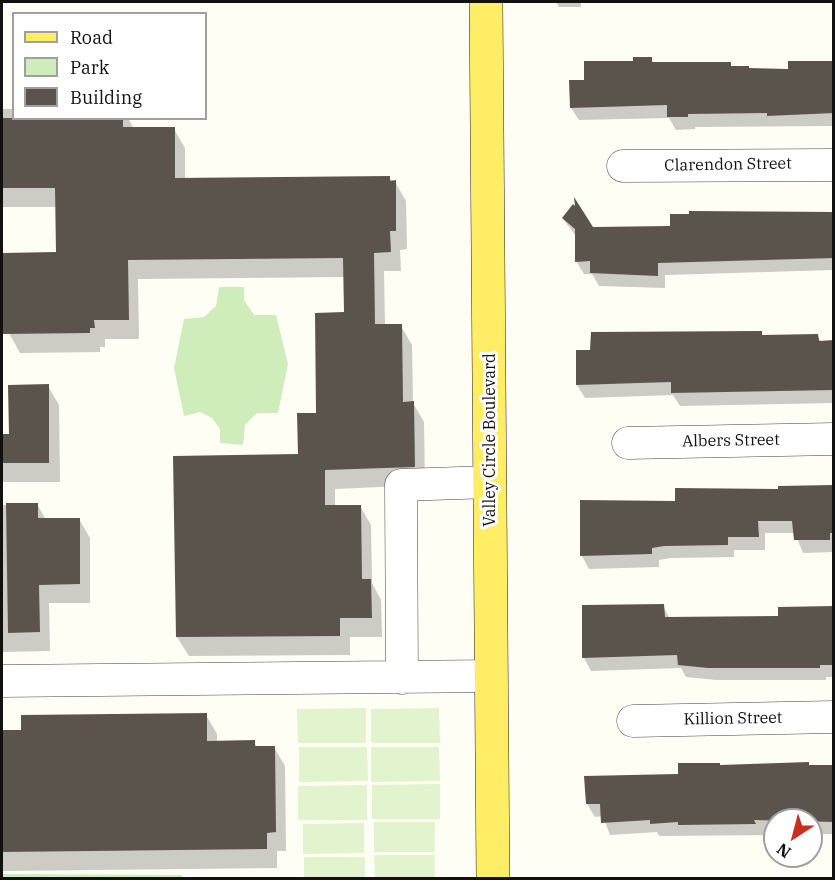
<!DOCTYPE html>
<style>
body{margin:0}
#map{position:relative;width:835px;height:880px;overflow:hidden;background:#fffef5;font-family:"IBM Plex Serif",serif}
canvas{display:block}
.frame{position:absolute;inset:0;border:3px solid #111;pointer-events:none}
.legend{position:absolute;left:12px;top:12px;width:195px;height:108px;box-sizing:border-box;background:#fff;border:2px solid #a0a0a0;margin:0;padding:8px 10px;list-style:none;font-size:18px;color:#111}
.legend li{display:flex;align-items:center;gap:12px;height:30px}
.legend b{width:30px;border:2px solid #a0a0a0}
.north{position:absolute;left:763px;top:808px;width:60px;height:60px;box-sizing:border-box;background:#fff;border:2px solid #a0a0a0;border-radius:50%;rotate:216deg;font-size:16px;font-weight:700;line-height:24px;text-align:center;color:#111}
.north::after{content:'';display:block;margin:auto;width:21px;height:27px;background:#cb2d1e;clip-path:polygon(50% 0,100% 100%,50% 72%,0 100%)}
</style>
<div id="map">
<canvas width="835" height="880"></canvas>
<div class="frame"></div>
<ul class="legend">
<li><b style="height:8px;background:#ffee65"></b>Road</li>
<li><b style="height:16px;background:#ceedba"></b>Park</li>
<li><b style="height:16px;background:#5a544c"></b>Building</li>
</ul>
<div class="north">N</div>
</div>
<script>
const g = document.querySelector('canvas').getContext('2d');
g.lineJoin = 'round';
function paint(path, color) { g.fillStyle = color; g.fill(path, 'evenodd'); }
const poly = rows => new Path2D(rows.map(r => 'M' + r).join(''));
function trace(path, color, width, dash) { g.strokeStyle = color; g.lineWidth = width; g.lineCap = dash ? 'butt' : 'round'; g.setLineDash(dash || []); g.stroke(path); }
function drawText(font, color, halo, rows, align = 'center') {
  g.font = font + ' "IBM Plex Serif",serif'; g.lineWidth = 6; g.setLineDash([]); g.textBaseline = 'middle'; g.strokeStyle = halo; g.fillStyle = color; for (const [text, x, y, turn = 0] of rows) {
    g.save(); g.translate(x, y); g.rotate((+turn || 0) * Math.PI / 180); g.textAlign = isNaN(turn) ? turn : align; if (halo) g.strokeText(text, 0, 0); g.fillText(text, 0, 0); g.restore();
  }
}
const green = poly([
 [219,287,244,287,244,300,254,315,276,315,288,364,278,413,257,413,245,425,243,445,220,443,220,429,212,418,200,412,184,416,174,368,184,319,204,317,216,306],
 [2,874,182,875,182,878,2,878]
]);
const pitch = poly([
 [366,708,366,743,298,743,297,709],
 [439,708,440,743,371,743,371,709],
 [299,747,367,747,368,781,299,782],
 [371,747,439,747,440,781,371,782],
 [440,784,440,819,372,819,372,785],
 [367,785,367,820,298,820,298,786],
 [374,822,435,822,435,852,374,852],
 [364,823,364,853,303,854,303,824],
 [374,855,435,855,435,878,375,878],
 [304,857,365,857,365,878,304,878]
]);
const shadow = poly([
 [556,2,647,2,647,3,581,3,581,7,559,7],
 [651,59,654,63,730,64,732,68,749,70,790,70,834,63,834,126,695,127,695,129,676,130,669,118,579,120,571,108,585,81,634,62],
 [2,109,14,109,14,118,128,118,133,127,174,129,185,148,185,180,389,178,395,182,406,201,407,249,400,250,401,271,384,271,385,326,401,326,412,345,413,403,424,422,425,485,335,489,335,506,360,506,371,525,372,583,381,600,382,637,350,637,350,655,189,656,177,637,299,456,318,414,345,314,345,277,138,279,139,339,105,339,105,347,100,347,100,352,20,353,9,333,57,254,57,207,2,207],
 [834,213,834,270,665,275,665,288,599,286,592,274,584,274,576,261,576,236,563,219,593,228,672,228],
 [761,332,764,337,818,336,821,342,834,342,834,403,680,406,673,395,585,398,577,385,577,352],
 [48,386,59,405,60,482,2,482,2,435,11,435],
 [834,486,834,552,803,553,795,533,765,533,765,550,734,550,734,557,671,558,659,560,659,567,589,569,582,556,677,503],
 [37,504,46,520,79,519,90,538,90,603,49,603,50,651,2,652,2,505],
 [663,606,670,619,779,618,834,609,834,677,826,677,826,680,716,680,686,677,681,668,591,671,584,658,583,607],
 [206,715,217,734,217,742,254,742,257,747,274,747,285,766,286,851,277,851,277,868,2,871,2,732],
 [809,766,834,767,834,834,811,834,811,820,775,820,775,835,659,836,657,832,610,835,603,816,595,817,587,804,680,775]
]);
const building = poly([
 [633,57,652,57,652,62,731,62,731,66,749,66,749,68,788,69,788,61,834,61,834,113,767,116,767,113,688,114,688,117,667,117,667,105,570,108,569,80,584,80,584,61,633,61],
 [2,118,123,118,123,127,175,127,175,178,390,176,390,181,396,180,396,231,390,231,391,252,374,253,375,324,402,324,403,402,414,401,415,467,325,470,325,505,361,505,362,579,371,579,372,618,340,618,340,636,176,637,173,456,298,454,297,413,316,413,315,313,344,312,343,258,128,260,129,320,94,320,95,328,90,328,90,333,2,334,2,253,56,252,55,188,2,188],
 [574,197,593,227,670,226,670,214,689,214,689,211,834,212,834,258,658,263,658,276,590,273,590,261,575,262,575,229,562,218,573,204,575,206],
 [762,331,762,335,818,334,819,341,834,340,834,390,671,393,671,382,576,385,576,350,590,350,591,332],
 [49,384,49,463,2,463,2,434,9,434,8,385],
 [834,485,834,533,830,533,830,540,794,540,792,521,758,521,759,537,728,537,728,545,664,546,652,548,652,554,580,556,580,500,675,501,675,488,778,489,778,486],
 [6,503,38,503,38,518,80,518,80,584,39,585,40,632,8,633],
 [664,604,665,617,778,616,778,607,834,606,834,665,820,665,820,668,708,668,678,665,677,655,582,658,582,605],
 [207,713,207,741,255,740,255,746,275,746,276,832,267,833,267,849,2,852,2,730,21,730,21,715],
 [809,762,809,765,834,765,834,822,754,820,756,824,678,825,678,822,650,824,650,820,601,823,600,804,586,804,584,776,678,774,678,763,720,763,720,765]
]);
const minor = poly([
 [623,166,834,165],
 [628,443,834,439],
 [402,678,401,485,490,482],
 [2,681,491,676],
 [633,721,834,717]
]);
const major = poly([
 [486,2,493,878]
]);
const streetNames = [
 ["Clarendon Street",728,165,-1],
 ["Valley Circle Boulevard",490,440,-90],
 ["Albers Street",731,441,-1],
 ["Killion Street",733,719,-1]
];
paint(green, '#ceedba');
paint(pitch, '#e1f4cd');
paint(shadow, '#0003');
paint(building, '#5a544c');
trace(minor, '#444', 33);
trace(major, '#222', 34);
trace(minor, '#fff', 32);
trace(major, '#ffee65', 33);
drawText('16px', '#111', '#fff', streetNames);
</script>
